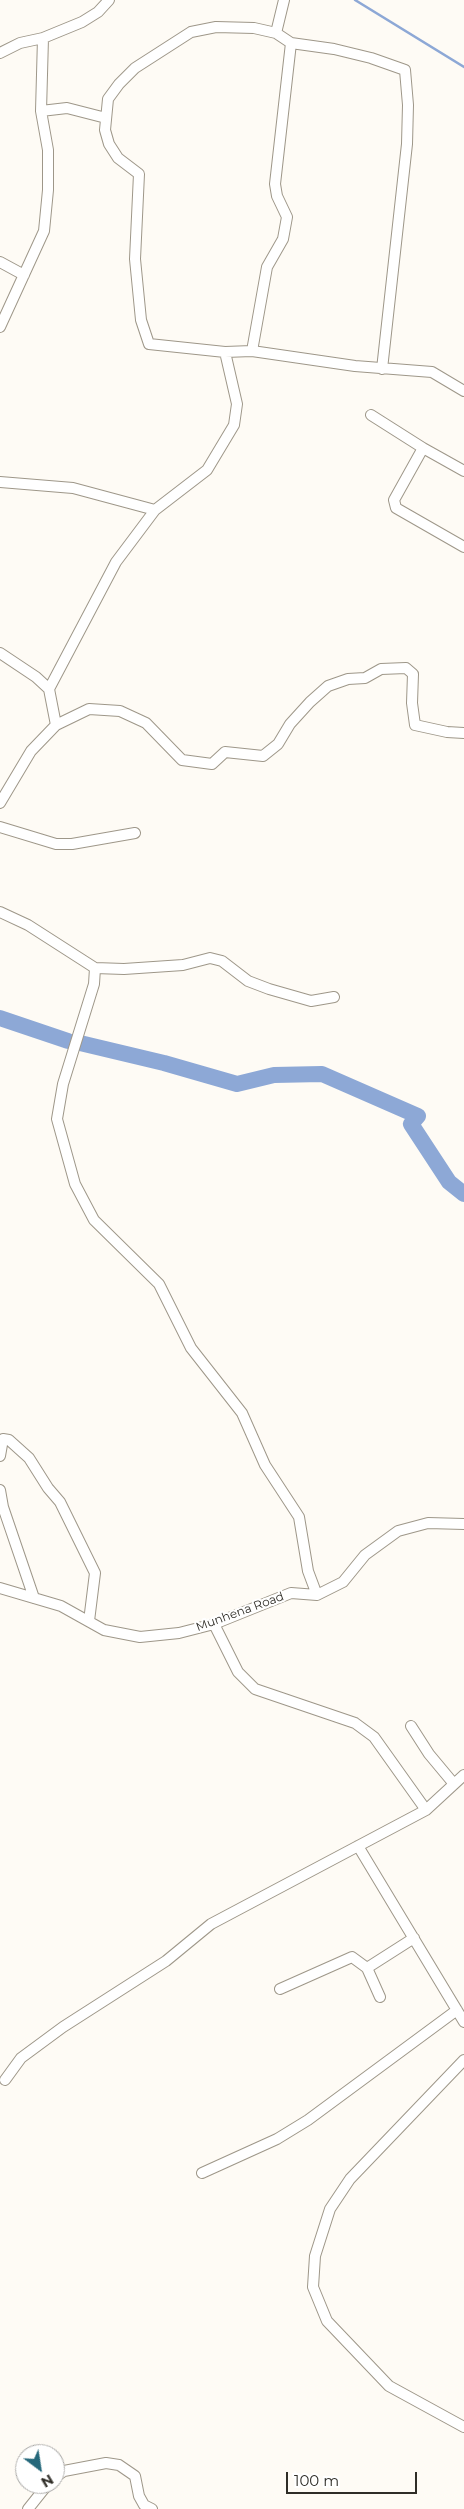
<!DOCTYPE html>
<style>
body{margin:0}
#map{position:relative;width:464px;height:2509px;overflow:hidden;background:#fefbf5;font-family:Montserrat,sans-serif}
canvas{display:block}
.north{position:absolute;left:15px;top:2444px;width:50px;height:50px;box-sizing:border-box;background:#fff;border:1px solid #acaba9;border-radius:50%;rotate:149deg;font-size:14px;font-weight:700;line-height:20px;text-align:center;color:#2f2d27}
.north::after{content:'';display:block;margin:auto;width:18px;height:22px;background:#25687b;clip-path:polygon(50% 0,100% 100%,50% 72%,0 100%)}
.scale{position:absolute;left:286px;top:2472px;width:131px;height:22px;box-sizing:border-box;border:2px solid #2f2d27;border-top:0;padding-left:6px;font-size:15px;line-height:18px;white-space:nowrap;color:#2f2d27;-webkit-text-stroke:4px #fff;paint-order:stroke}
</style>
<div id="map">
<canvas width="464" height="2509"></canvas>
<div class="north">N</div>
<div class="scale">100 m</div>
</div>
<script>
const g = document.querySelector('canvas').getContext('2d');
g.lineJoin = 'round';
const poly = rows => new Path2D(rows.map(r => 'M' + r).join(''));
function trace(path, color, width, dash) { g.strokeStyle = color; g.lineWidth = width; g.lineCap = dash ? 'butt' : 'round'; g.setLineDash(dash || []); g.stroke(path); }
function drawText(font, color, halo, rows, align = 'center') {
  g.font = font + ' Montserrat,sans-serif'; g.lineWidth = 4; g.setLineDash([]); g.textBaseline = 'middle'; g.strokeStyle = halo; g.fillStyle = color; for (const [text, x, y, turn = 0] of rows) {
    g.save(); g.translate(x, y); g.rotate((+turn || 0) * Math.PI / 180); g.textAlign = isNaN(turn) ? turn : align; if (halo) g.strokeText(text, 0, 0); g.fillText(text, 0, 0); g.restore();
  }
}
const stream = poly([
 [355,0,464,67]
]);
const river = poly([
 [0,1018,68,1041],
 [80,1043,164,1063,237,1084,274,1075,322,1074,418,1116,411,1124,449,1182,464,1194]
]);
const minor = poly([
 [284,0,276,33,291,43,334,49,371,58,405,70,408,105,407,144,382,369],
 [276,33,254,28,216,27,191,32,135,68,119,84,108,99,105,130,109,144,118,158,139,174,135,259,141,320,149,344,225,352,252,351,355,366,432,372,464,391],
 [0,53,20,43,43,38],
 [41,111,67,108,106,118],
 [0,262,24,275],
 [0,327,44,231,48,190,48,150,41,111,43,38,82,22,98,12,109,0],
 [252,351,267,267,283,239,287,217,277,196,275,184,291,43],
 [371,415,423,448,464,471],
 [423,448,394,500,396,508,464,547],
 [0,482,73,488,155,510],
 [0,653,36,677,49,689],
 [56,725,89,709,120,711,146,723,182,760,212,764,225,752,263,756,278,744,290,724,310,702,328,686,348,679,365,678,381,669,406,668,413,674,412,703,415,725,447,732,464,733],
 [0,803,31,751,56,725,49,689,116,562,155,510,207,470,234,425,237,404,225,352],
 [0,827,56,844,72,844,135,833],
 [0,912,28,925,95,968,94,984,63,1084,57,1119,75,1184,94,1220,159,1284,191,1348,242,1413,265,1465,299,1517,308,1571,317,1595],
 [95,968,124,969,183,965,210,958,222,961,248,981,269,989,311,1001,334,997],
 [0,1456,3,1439,9,1440,29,1458,48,1488,60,1502,95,1573,89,1621],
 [0,1490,3,1507,34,1598],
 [0,1588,61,1606,104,1630,140,1637,179,1633,214,1624,291,1593,317,1595,343,1582,365,1555,398,1531,428,1523,464,1524],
 [214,1624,238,1672,255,1689,355,1723,374,1737,426,1810],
 [411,1726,429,1754,454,1784],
 [358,1846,464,2022],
 [280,1989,352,1957,367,1968],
 [380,1997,367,1968,414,1938],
 [464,2060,350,2179,330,2209,315,2256,313,2287,327,2321,389,2386,464,2427],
 [5,2080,21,2058,63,2027,166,1961,211,1924,426,1810,464,1775],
 [202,2173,277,2139,308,2120,457,2010],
 [55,2477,64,2471,106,2463,119,2465,135,2476,139,2496,144,2505,152,2509],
 [28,2509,48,2484]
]);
const streetNames = [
 ["Munhena Road",240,1612,-20]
];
trace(stream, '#8da8d6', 2.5);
trace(river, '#8da8d6', 16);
trace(minor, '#9e9789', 12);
trace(minor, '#fff', 10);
drawText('12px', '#2f2d27', '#fff', streetNames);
</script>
